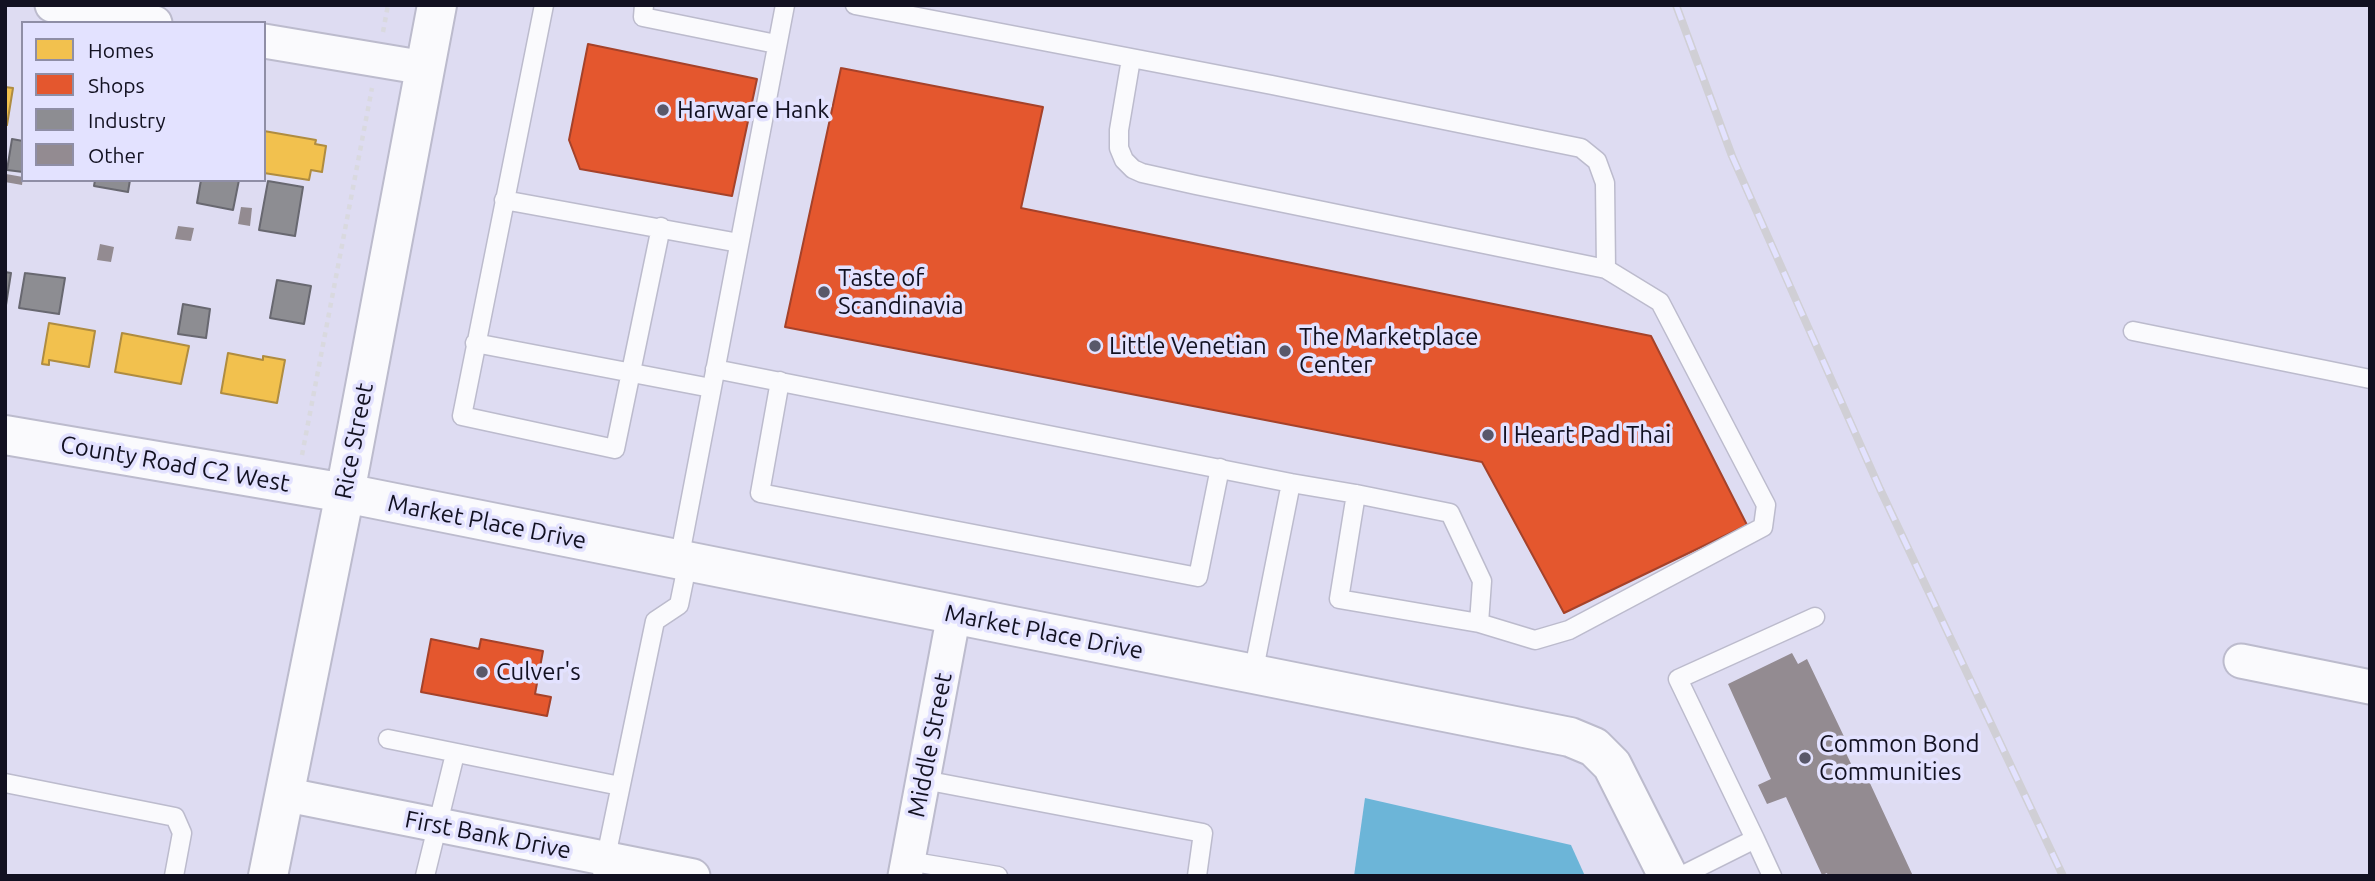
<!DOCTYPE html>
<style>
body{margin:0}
#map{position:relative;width:2375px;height:881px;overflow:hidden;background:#dedcf2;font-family:Ubuntu,sans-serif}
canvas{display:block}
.frame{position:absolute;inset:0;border:7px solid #121121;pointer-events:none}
.legend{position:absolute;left:21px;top:21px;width:245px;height:161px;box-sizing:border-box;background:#e3e2ff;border:2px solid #8f8ea6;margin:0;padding:9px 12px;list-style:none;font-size:21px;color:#121121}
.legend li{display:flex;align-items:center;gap:14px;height:35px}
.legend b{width:35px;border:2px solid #8f8ea6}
</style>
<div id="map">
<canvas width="2375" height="881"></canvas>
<div class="frame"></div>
<ul class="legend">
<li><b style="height:19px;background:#f2c14e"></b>Homes</li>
<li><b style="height:19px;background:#e4572e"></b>Shops</li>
<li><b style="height:19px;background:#8d8d92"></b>Industry</li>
<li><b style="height:19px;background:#938b91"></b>Other</li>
</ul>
</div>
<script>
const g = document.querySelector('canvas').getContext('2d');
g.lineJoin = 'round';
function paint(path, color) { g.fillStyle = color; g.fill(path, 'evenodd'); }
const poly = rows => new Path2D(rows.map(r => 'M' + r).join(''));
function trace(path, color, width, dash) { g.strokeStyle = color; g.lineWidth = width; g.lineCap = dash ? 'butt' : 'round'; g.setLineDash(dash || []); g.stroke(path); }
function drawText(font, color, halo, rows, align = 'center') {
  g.font = font + ' Ubuntu,sans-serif'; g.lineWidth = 7; g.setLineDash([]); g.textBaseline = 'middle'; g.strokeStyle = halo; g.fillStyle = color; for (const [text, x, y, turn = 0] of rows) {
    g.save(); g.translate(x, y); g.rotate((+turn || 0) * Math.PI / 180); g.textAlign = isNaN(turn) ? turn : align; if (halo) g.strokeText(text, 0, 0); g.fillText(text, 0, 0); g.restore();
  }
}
const water = poly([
 [1365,798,1571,845,1585,876,1354,876]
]);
const homes = poly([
 [5,87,13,88,7,125,5,124,5,87],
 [264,131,316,140,315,144,326,146,322,172,311,170,309,180,264,173,264,131],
 [49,323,95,331,89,367,49,360,49,365,42,364,49,323],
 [122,333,189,346,181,384,115,372,122,333],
 [228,353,263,360,263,356,285,360,277,403,221,393,228,353]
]);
const shops = poly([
 [588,44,757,79,732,196,580,169,569,140,588,44],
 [841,68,1043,107,1021,208,1651,336,1747,525,1564,613,1482,462,785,327,841,68],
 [431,639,479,649,481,639,543,651,535,694,551,697,547,716,421,692,431,639]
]);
const industry = poly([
 [12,139,23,141,23,172,7,170,12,139],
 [95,180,130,180,128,192,94,186,95,180],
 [201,180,239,180,233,210,197,203,201,180],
 [268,181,303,187,295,236,259,230,268,181],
 [5,272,11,273,6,305,5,305,5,272],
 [25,273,65,278,59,314,19,308,25,273],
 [277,280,311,286,304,324,270,318,277,280],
 [183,304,210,309,206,338,178,334,183,304]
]);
const building = poly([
 [6,174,23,177,22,185,5,182],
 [241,207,252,208,250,226,238,224],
 [178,226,194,228,191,241,175,239],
 [100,244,114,247,111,262,97,260],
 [1792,653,1798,664,1807,659,1849,747,1844,749,1854,770,1862,766,1913,876,1828,876,1827,873,1822,875,1786,797,1767,804,1758,785,1771,779,1728,684]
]);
const path = poly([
 [383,32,388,5],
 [302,455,372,88]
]);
const lane = poly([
 [544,5,462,416,615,449,661,227],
 [644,5,643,17,776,44],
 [855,5,1272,85,1581,148,1597,161,1605,183,1606,269],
 [1131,59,1119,130,1119,148,1124,160,1133,169,1142,173,1196,185,1606,269,1660,302,1766,505,1763,527,1569,630,1535,640,1479,623],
 [504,200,739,243],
 [2133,331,2370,379],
 [475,343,711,388],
 [715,369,1291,483,1253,674],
 [780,381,760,493,1198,577,1220,468],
 [1291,483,1356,494,1450,513,1482,581,1479,623,1339,599,1356,494],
 [679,560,785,5],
 [388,739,620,786],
 [924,780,1203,833,1197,876],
 [5,783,175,817,182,833,174,876],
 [1755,839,1772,876],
 [908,861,998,876],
 [425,876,455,754],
 [602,876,655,621,679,605,688,561],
 [1681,876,1755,839,1678,679,1815,617]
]);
const street = poly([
 [52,5,155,23],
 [264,41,425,68],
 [2241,661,2370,687],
 [283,794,693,876],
 [905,876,954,614]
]);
const secondary = poly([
 [5,435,345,493,1570,737,1594,747,1612,765,1668,876],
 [268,876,345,493,437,5]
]);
const rail = poly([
 [1676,5,1732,156,1880,489,2063,876]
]);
const markers = [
 [663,110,7,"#59586a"],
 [824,292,7,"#59586a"],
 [1095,346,7,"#59586a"],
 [1285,351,7,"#59586a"],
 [1488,435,7,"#59586a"],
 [482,672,7,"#59586a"],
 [1805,758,7,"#59586a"]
];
const poiNames = [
 ["Harware Hank",677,110],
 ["Taste of",838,278],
 ["Scandinavia",838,306],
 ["The Marketplace",1299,337],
 ["Center",1299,365],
 ["Little Venetian",1109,346],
 ["I Heart Pad Thai",1502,435],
 ["Culver's",496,672],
 ["Common Bond",1819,744],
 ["Communities",1819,772]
];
const streetNames = [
 ["Rice Street",354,441,-79],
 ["County Road C2 West",175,464,10],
 ["Market Place Drive",487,522,11],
 ["Market Place Drive",1044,632,11],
 ["Middle Street",930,745,-79],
 ["First Bank Drive",488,835,11]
];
paint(water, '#6cb5d8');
paint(homes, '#f2c14e');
trace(homes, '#af8c40', 2);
paint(shops, '#e4572e');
trace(shops, '#a5422a', 2);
paint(industry, '#8d8d92');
trace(industry, '#686870', 2);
paint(building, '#938b91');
trace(lane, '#bcbbcd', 21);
trace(street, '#bcbbcd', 37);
trace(secondary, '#bcbbcd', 42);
trace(path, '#d9d9df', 4.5, [5, 5]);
trace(lane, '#fafafd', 18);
trace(street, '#fafafd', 33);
trace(secondary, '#fafafd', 38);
trace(rail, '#d0cfd5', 8);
trace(rail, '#e3e2ff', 5, [16]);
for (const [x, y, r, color] of markers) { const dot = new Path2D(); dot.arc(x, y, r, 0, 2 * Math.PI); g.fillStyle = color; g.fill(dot); trace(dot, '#e3e2ff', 2.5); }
drawText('24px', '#121121', '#e3e2ff', poiNames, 'left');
drawText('24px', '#121121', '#e3e2ff', streetNames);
</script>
